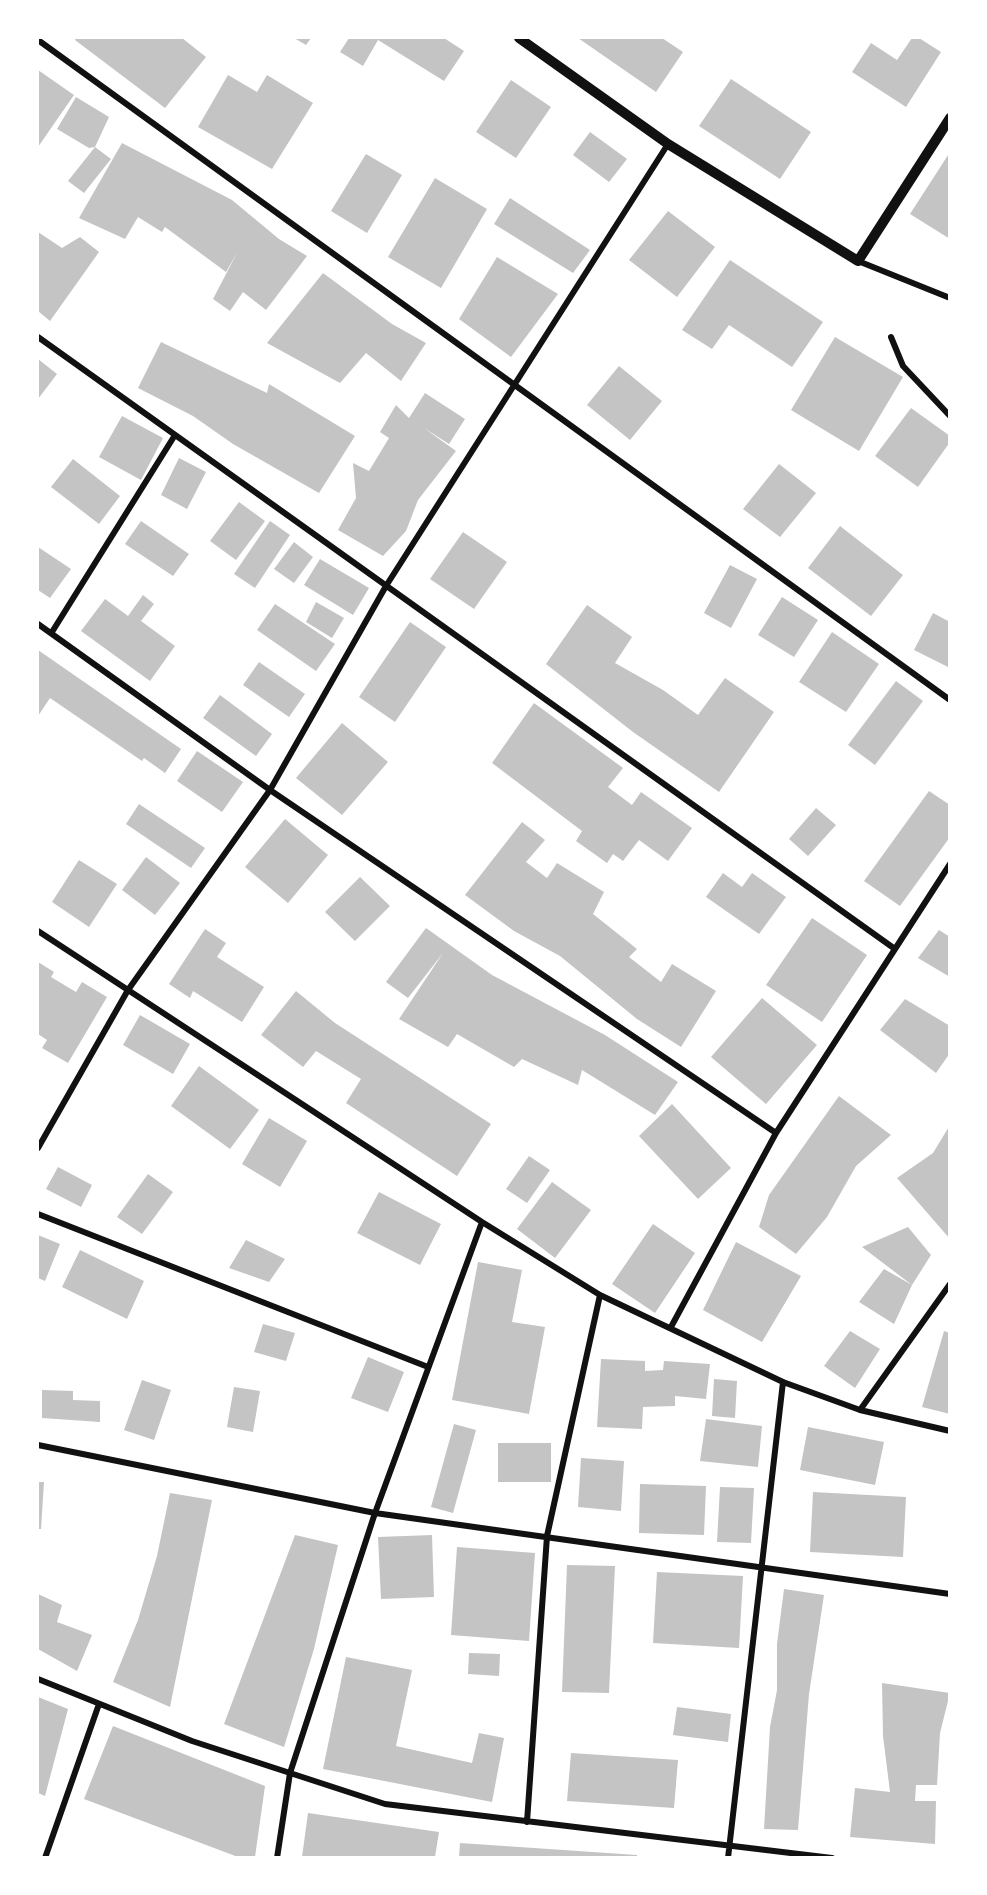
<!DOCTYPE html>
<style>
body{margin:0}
#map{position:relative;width:987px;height:1895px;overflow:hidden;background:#fff;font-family:Quicksand,sans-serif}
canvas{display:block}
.frame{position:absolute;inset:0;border:39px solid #fff;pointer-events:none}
</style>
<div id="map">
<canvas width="987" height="1895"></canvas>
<div class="frame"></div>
</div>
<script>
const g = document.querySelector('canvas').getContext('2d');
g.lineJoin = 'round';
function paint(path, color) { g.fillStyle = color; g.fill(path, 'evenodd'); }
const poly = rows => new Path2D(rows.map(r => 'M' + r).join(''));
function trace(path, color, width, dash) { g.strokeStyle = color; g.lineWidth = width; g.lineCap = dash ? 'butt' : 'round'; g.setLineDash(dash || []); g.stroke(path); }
const building = poly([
 [76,38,182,38,206,57,165,108,75,40],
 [294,38,311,38,306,45],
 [349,38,444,38,464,51,444,81,378,40,363,66,340,52],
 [578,38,662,38,683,52,656,92],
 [912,38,919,38,941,52,906,107,852,72,871,43,897,60],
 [38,70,74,95,38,147],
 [228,75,257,92,267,75,313,103,272,169,198,127],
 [731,79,811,132,780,179,699,126],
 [511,80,551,107,516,158,476,132],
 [76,97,109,117,95,147,111,159,84,193,68,181,95,147,89,148,57,129],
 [590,132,627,159,609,182,573,155],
 [122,143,232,200,279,239,307,256,266,310,243,292,230,311,213,299,238,251,226,272,165,227,162,232,138,217,125,239,79,218],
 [950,152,950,239,910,214],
 [366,154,402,175,367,233,331,211],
 [435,178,487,209,441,288,388,257],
 [510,198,590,250,573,273,494,224],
 [668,211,715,247,677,297,629,260],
 [38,232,62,248,80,237,99,252,50,321,38,311],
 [497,257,558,294,511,357,459,319],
 [730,260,823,322,792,367,729,325,712,349,682,330],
 [323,273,392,324,426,343,401,381,366,353,340,383,267,343],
 [835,337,903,377,859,451,791,410],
 [161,342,267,393,269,384,355,436,319,493,233,444,193,416,138,388],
 [38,359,57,374,38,399],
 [619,366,662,401,630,440,587,405],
 [425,393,465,419,449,444,424,428,456,451,418,500,406,531,383,556,338,530,356,498,353,463,369,471,389,438,380,432,396,405,409,418],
 [911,408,950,436,950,442,918,487,875,456],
 [122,416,163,438,141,480,99,457],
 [179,458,206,472,187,509,161,495],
 [73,459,120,496,99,524,51,487],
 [779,464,816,493,780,537,743,509],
 [239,502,265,521,236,560,210,541],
 [141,521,189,554,173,576,125,544],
 [270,521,290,535,255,588,234,574],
 [840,526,903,575,871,616,808,568],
 [463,532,507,562,474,609,430,579],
 [294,542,313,557,294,583,274,569],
 [38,547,71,569,50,598,38,590],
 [320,559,369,588,353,615,304,585],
 [730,565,757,579,731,628,704,613],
 [143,595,154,604,141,621,175,646,150,681,81,631,105,599,128,616],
 [782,597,818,620,794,657,758,635],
 [316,602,344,618,332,638,306,622],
 [275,604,335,644,316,671,257,630],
 [587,605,632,637,615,663,663,690,698,715,725,678,774,712,719,792,633,732,546,664],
 [933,613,950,622,950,668,914,650],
 [410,622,446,647,395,722,359,697],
 [832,632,879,664,846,712,799,682],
 [38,650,181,749,165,773,144,758,142,761,50,698,38,716],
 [259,662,305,694,289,717,243,685],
 [896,681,923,701,875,765,848,745],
 [220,695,272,734,256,756,203,718],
 [534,703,623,768,608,787,632,805,641,792,692,828,668,861,639,840,623,861,613,854,607,863,576,841,582,831,492,763],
 [342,723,388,762,342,815,296,778],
 [197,751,243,782,222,812,177,781],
 [929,791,950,805,950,837,900,906,864,881],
 [139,804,205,848,191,868,126,824],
 [816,808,836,825,808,856,789,839],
 [285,819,328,855,288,903,245,867],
 [522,822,545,840,526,862,547,878,557,863,604,892,593,914,637,949,629,957,661,982,672,964,716,991,681,1047,637,1019,560,956,514,931,465,895],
 [146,857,180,883,155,915,122,890],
 [79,860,117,884,89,927,52,902],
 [723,873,742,887,752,873,786,897,759,934,706,897],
 [360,877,390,906,355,941,325,912],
 [812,918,867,955,822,1022,766,985],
 [426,928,492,975,605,1035,678,1082,655,1115,582,1070,578,1085,522,1059,514,1067,457,1034,448,1047,399,1019,443,953,408,998,386,982],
 [205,929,226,943,217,957,264,987,242,1022,193,991,190,998,169,984],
 [939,930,950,937,950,977,918,958],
 [38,962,54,972,51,977,76,992,82,982,107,997,68,1063,42,1048,47,1040,38,1034],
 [296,991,335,1023,491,1124,457,1176,346,1103,361,1079,316,1051,303,1067,261,1035],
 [762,998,817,1045,766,1104,711,1057],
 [905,999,950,1026,950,1053,936,1073,880,1030],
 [140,1015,190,1044,173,1074,123,1045],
 [199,1066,259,1110,230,1149,171,1106],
 [839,1096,891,1135,856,1166,827,1217,796,1254,759,1227,769,1195],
 [672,1104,731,1168,698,1199,639,1136],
 [269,1118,307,1141,280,1187,242,1164],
 [950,1125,950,1239,897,1178,933,1153],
 [529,1156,550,1170,527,1203,506,1189],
 [58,1167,92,1185,81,1207,46,1189],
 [148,1174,173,1192,142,1234,117,1217],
 [552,1182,591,1210,555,1258,517,1229],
 [379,1192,441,1224,420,1265,357,1233],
 [653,1224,695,1253,655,1313,612,1284],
 [908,1227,931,1255,912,1285,862,1247],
 [38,1235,60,1244,45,1281,38,1278],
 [246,1240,285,1259,269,1282,229,1268],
 [736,1242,801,1276,762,1342,703,1310],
 [80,1250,144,1281,127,1319,62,1287],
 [478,1262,522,1270,512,1322,545,1327,529,1414,452,1400],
 [884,1269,912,1285,894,1324,859,1302],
 [263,1324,295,1333,286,1361,254,1352],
 [850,1331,880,1349,855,1388,824,1366],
 [944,1331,950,1333,950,1414,922,1407],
 [368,1357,404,1372,388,1412,351,1398],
 [601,1359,645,1361,645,1371,663,1370,664,1361,710,1364,706,1399,675,1396,675,1406,643,1407,642,1429,597,1427],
 [714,1379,737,1381,735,1418,712,1416],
 [142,1380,171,1390,154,1440,124,1430],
 [234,1387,260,1391,253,1432,227,1427],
 [42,1390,73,1391,73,1400,100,1401,100,1422,42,1418],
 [706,1419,762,1426,758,1467,700,1461],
 [454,1424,476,1430,453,1513,431,1507],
 [808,1427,884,1442,875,1485,800,1470],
 [498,1443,551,1443,551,1482,498,1482],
 [581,1458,624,1461,621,1511,578,1507],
 [38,1482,44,1482,41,1529,38,1529],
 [640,1484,706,1486,704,1535,639,1533],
 [720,1487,754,1488,751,1543,717,1542],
 [813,1492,906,1497,903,1557,810,1552],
 [170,1493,212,1500,170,1707,113,1682,138,1620,157,1556],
 [295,1535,338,1545,314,1649,284,1747,224,1724],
 [432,1535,434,1597,381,1599,378,1537],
 [457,1547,535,1553,529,1641,451,1635],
 [567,1565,615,1566,609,1693,562,1692],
 [657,1572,743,1576,739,1648,653,1643],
 [784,1589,824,1595,809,1694,798,1830,764,1829,770,1727,777,1690,777,1644],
 [38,1594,62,1605,57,1622,92,1635,77,1671,38,1649],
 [469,1653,500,1654,499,1676,468,1674],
 [346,1657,412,1670,396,1746,472,1763,479,1733,504,1738,492,1802,323,1769],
 [882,1683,950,1693,940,1733,937,1785,916,1785,915,1801,936,1801,935,1844,850,1837,855,1788,890,1792,883,1736],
 [38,1697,68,1709,45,1796,38,1793],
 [677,1707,731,1714,728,1742,673,1735],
 [113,1726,265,1786,255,1857,238,1857,84,1799],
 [571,1753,678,1760,674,1808,567,1801],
 [308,1813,439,1832,435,1857,302,1857],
 [460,1843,637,1855,637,1857,459,1857]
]);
const minor = poly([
 [38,40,950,700],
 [858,261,950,298],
 [38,337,895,949],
 [891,337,903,366,950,416],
 [38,624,270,790,776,1133],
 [52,632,175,435],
 [38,931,482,1222,600,1295,783,1382,860,1410,950,1431],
 [38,1148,128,990,270,790,386,586,668,144],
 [38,1214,428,1367],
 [671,1327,776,1133,950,864],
 [860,1410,950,1284],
 [38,1445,375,1513,950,1594],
 [38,1679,192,1741,385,1804,832,1858],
 [527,1822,547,1536,600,1295],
 [45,1858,99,1704],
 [277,1858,290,1773,375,1513,482,1222],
 [728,1858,783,1382]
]);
const tertiary = poly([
 [519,38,668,144,858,261,950,118]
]);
paint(building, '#c4c4c4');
trace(minor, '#111', 6);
trace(tertiary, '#111', 10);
</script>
